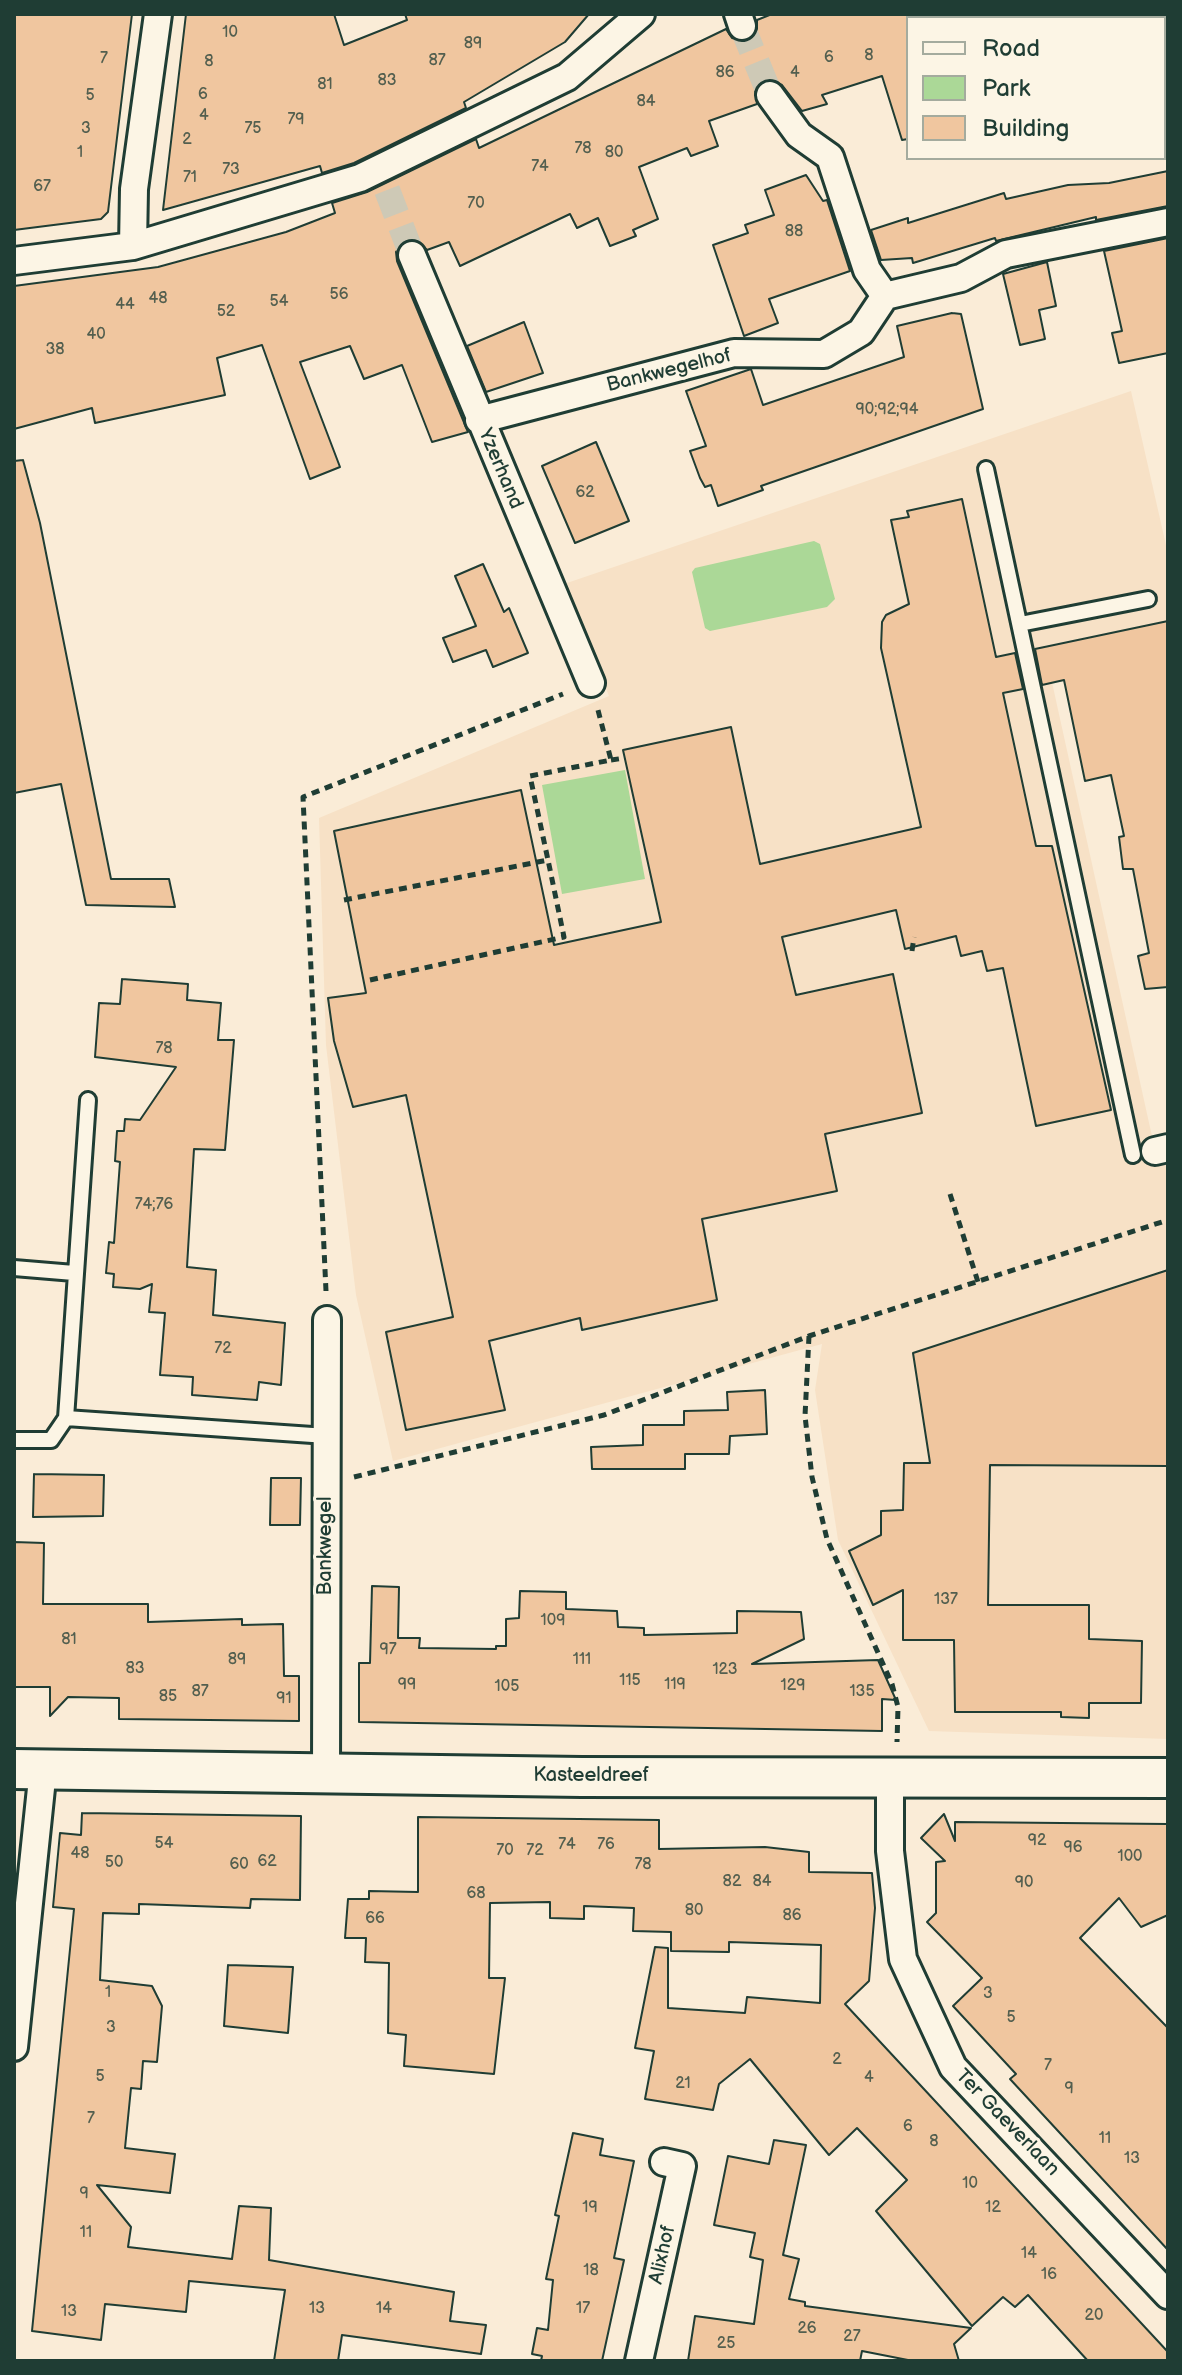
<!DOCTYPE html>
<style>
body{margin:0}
#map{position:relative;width:1182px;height:2375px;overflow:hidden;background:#faecd7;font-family:"Balsamiq Sans",sans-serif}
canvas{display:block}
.frame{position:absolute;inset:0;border:16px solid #1f3d34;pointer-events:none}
.legend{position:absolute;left:906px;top:16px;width:260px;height:144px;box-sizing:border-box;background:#fcf5e5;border:2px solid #a4ab9e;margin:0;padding:10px 14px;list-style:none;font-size:24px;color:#1f3d34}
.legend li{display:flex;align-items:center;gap:16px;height:40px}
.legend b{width:40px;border:2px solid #a4ab9e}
</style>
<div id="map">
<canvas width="1182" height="2375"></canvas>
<div class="frame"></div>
<ul class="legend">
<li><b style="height:10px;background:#fcf5e5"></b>Road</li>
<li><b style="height:22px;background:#abd897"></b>Park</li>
<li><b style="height:22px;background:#f0c69f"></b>Building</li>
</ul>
</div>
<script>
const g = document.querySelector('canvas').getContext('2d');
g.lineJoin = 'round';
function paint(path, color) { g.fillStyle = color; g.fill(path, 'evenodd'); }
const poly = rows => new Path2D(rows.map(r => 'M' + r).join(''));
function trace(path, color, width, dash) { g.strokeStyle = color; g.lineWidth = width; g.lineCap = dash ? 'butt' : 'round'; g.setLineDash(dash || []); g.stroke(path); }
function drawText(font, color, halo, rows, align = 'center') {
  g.font = font + ' "Balsamiq Sans",sans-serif'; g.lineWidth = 6; g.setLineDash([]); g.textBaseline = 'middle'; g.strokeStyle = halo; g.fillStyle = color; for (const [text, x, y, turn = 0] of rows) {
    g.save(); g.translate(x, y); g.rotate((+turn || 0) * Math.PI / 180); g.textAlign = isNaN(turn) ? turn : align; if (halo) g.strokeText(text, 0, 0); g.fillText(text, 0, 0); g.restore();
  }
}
const built = poly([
 [1131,391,1168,554,1168,621,1044,646,1155,1150,1168,1157,1168,1739,929,1731,838,1540,815,1390,822,1344,393,1461,356,1295,326,1045,319,818,609,696,564,584]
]);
const green = poly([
 [814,541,820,544,835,599,827,607,710,631,705,628,692,572,695,568],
 [625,770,645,879,562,894,542,785]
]);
const building = poly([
 [14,14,132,14,108,212,101,219,14,230,14,14],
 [186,14,334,14,344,45,407,20,405,14,589,14,565,42,464,102,466,108,354,163,322,173,320,166,163,210,186,14],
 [772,14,908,14,908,139,902,140,882,76,822,95,827,104,802,111,782,85,768,79,755,89,757,104,709,121,718,146,691,156,687,148,639,167,658,219,633,230,636,236,610,246,598,218,577,228,570,214,460,266,449,242,427,250,415,239,405,241,396,252,397,261,468,432,432,442,402,365,364,379,350,346,300,362,340,467,310,479,262,345,217,358,225,395,95,423,92,408,14,429,14,286,158,267,286,232,335,213,332,203,367,192,476,139,479,148,726,29,732,38,748,41,757,30,757,20,772,14],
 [1168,171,1168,206,1096,220,1096,217,996,241,995,238,913,263,912,258,881,260,871,230,908,218,908,223,1004,193,1006,199,1068,185,1109,183,1168,171],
 [806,175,823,201,827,200,850,271,769,299,778,323,744,336,713,245,748,233,745,225,774,215,765,190,806,175],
 [1168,238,1168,353,1119,363,1112,333,1122,331,1104,251,1168,238],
 [1047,262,1056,306,1039,310,1045,339,1020,345,1003,274,1047,262],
 [952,313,961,314,983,409,761,486,763,490,718,506,711,485,705,487,700,478,690,451,706,446,686,391,751,369,763,405,904,357,897,326,952,313],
 [524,322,543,373,486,392,467,346,524,322],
 [596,442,629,521,575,543,542,466,596,442],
 [23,460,40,523,111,879,169,879,175,907,86,905,61,784,14,793,14,461,23,460],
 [962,499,996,657,1015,653,1023,689,1003,693,1036,846,1052,846,1111,1110,1036,1126,1003,968,987,971,982,951,961,956,956,936,905,949,896,910,782,937,796,995,893,974,922,1113,825,1134,837,1191,702,1219,717,1300,582,1330,580,1318,489,1341,505,1410,406,1430,386,1332,453,1317,406,1095,353,1107,334,1041,328,998,366,993,334,831,521,790,554,945,661,922,623,750,731,727,760,864,921,827,881,648,882,622,886,615,909,604,891,520,909,517,907,511,962,499],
 [483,564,504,612,509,608,528,653,493,667,486,650,453,662,443,638,476,626,455,576,483,564],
 [1168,621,1168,987,1145,989,1138,956,1149,953,1133,869,1123,869,1119,837,1124,836,1111,775,1085,781,1064,680,1042,685,1035,649,1168,621],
 [122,979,188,984,187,1000,221,1003,218,1040,234,1040,225,1150,194,1149,187,1267,216,1270,213,1315,285,1323,281,1385,259,1382,257,1400,192,1395,193,1377,160,1375,165,1313,149,1312,152,1284,140,1289,113,1287,114,1274,106,1273,109,1242,114,1243,120,1162,115,1161,117,1131,124,1131,125,1119,140,1120,176,1067,95,1057,99,1003,120,1004,122,979],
 [1168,1270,1168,1466,990,1465,988,1605,1089,1605,1089,1639,1142,1641,1141,1703,1089,1703,1089,1718,1061,1717,1061,1712,955,1712,954,1640,903,1640,903,1590,873,1605,849,1551,881,1535,881,1511,903,1510,904,1463,930,1463,913,1353,1168,1270],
 [765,1390,767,1434,730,1436,729,1454,685,1454,685,1469,592,1469,591,1447,643,1445,643,1425,684,1425,684,1411,728,1410,727,1392,765,1390],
 [34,1474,104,1475,103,1516,33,1517,34,1474],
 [271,1478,301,1478,300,1525,270,1525,271,1478],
 [14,1542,44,1543,43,1604,148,1604,148,1622,242,1619,242,1625,283,1624,284,1676,299,1676,299,1721,119,1719,119,1698,68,1697,50,1716,50,1687,14,1687,14,1542],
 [372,1586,399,1587,398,1638,420,1638,419,1648,496,1649,496,1646,506,1646,506,1619,519,1618,520,1591,566,1592,566,1609,617,1611,618,1627,644,1628,644,1635,737,1633,737,1611,801,1612,804,1639,752,1664,878,1660,896,1700,882,1699,882,1731,359,1722,359,1663,370,1663,372,1586],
 [82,1813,301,1816,300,1900,251,1899,250,1908,139,1904,139,1914,103,1913,100,1980,152,1986,162,2006,157,2062,143,2061,141,2089,131,2088,125,2148,175,2154,170,2193,97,2185,131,2227,128,2247,232,2259,239,2206,271,2208,269,2260,454,2292,450,2321,486,2325,481,2354,342,2335,338,2361,274,2361,285,2290,189,2281,186,2312,105,2304,101,2340,32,2331,74,1909,53,1907,60,1833,81,1835,82,1813],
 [944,1814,955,1841,955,1822,1168,1824,1168,1915,1141,1927,1119,1898,1080,1938,1168,2028,1168,2250,1010,2079,1016,2074,953,2006,982,1978,927,1922,936,1913,936,1862,945,1861,921,1838,944,1814],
 [418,1817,659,1820,659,1849,765,1847,809,1852,809,1872,872,1873,875,1908,869,1981,845,2004,1168,2352,1168,2361,1088,2361,1028,2295,1015,2307,1003,2297,972,2326,876,2211,907,2180,857,2128,829,2155,750,2059,719,2084,713,2110,645,2099,654,2051,635,2048,655,1947,668,1948,668,2008,745,2013,747,1997,820,2003,821,1945,729,1942,729,1952,671,1951,671,1932,633,1931,634,1908,584,1906,584,1919,550,1918,550,1902,490,1903,489,1978,505,1978,494,2074,404,2066,406,2035,388,2033,389,1963,365,1962,366,1938,345,1938,348,1899,369,1899,369,1891,418,1892,418,1817],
 [228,1965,293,1967,288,2033,224,2026,228,1965],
 [573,2133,603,2139,600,2155,634,2161,614,2258,624,2260,602,2361,541,2361,542,2356,532,2354,537,2328,548,2330,553,2280,546,2279,559,2216,555,2215,573,2133],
 [774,2140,806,2145,783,2255,799,2259,789,2299,805,2302,805,2306,971,2328,954,2344,959,2361,913,2361,862,2351,860,2361,688,2361,695,2316,754,2324,763,2260,750,2257,755,2233,714,2225,728,2156,769,2164,774,2140]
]);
const streetTunnel = poly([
 [742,26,770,95],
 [387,190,412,255]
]);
const path = poly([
 [611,760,625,758],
 [344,900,548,860,530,776,611,760,598,710],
 [912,951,914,937],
 [370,980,564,937,548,860],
 [950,1194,978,1282],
 [326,1291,303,797,563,694],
 [809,1336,805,1416,812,1477,827,1539,892,1684,898,1707,897,1742],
 [354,1477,604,1415,809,1336,1168,1220]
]);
const lane = poly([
 [986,469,1133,1155],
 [1020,624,1148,599],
 [14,1268,74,1273],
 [66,1418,327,1436],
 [14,1440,51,1440,66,1418,88,1100]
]);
const street = poly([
 [738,14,742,26],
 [770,95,799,135,830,157,867,270,885,296],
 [133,246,134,189,158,14],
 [412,255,591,683],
 [14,261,133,246,360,178,567,77,641,14],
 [479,420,734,353,824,354,861,332,885,296,961,278,1006,254,1168,222],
 [1155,1151,1168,1148],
 [326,1772,327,1320],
 [890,1777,890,1851,903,1959,953,2067,1168,2295],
 [14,2047,43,1769],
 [639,2361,682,2166,664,2162]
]);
const secondary = poly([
 [14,1769,582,1777,1168,1778]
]);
const numberNames = [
 ["10",230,33],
 ["89",473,44],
 ["8",869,56],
 ["6",829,58],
 ["7",104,59],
 ["87",437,61],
 ["8",209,62],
 ["86",725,73],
 ["4",795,73],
 ["83",387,81],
 ["81",325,85],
 ["6",203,95],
 ["5",90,96],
 ["84",646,102],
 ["4",204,116],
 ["79",296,120],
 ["3",86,129],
 ["75",253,129],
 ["2",187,140],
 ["78",583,149],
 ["1",80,153],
 ["80",614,153],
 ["74",540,167],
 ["73",231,170],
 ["71",190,178],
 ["67",42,187],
 ["70",476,204],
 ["88",794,232],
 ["56",339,295],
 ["48",158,299],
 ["54",279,302],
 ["44",125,305],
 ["52",226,312],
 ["40",96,335],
 ["38",55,350],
 ["90;92;94",887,410],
 ["62",585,493],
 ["78",164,1049],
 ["74;76",154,1205],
 ["72",223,1349],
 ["137",946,1600],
 ["109",553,1621],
 ["81",69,1640],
 ["97",388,1650],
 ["89",237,1660],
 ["111",582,1660],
 ["83",135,1669],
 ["123",725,1670],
 ["115",630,1681],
 ["99",407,1685],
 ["119",675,1685],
 ["129",793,1686],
 ["105",507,1687],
 ["87",200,1692],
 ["135",862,1692],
 ["85",168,1697],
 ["91",284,1699],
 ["92",1037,1841],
 ["54",164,1844],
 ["74",567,1845],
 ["76",606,1845],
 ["96",1073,1848],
 ["70",505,1851],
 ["72",535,1851],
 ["48",80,1854],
 ["100",1130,1857],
 ["62",267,1862],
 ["50",114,1863],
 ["60",239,1865],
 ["78",643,1865],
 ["82",732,1882],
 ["84",762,1882],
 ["90",1024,1883],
 ["68",476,1894],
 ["80",694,1911],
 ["86",792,1916],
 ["66",375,1919],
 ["1",108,1993],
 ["3",988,1994],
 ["5",1011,2018],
 ["3",111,2028],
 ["2",837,2060],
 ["7",1048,2066],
 ["5",100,2077],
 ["4",869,2078],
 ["21",683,2084],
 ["9",1069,2089],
 ["7",91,2119],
 ["6",908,2127],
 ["11",1105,2139],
 ["8",934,2142],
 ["13",1132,2159],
 ["10",970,2184],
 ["9",84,2194],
 ["19",590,2208],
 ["12",993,2208],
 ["11",86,2233],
 ["14",1029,2254],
 ["18",591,2271],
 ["16",1049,2275],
 ["13",317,2309],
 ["14",384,2309],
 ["17",583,2309],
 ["13",69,2312],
 ["20",1094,2316],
 ["26",807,2329],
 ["27",852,2337],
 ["25",726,2344]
];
const streetNames = [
 ["Bankwegelhof",669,371,-14],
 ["Yzerhand",500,469,67],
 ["Bankwegel",326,1546,-90],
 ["Kasteeldreef",591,1776],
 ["Ter Gaeverlaan",1007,2123,46],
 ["Alixhof",663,2255,-77]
];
paint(built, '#f7e1c6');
paint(green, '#abd897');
paint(building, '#f0c69f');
trace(building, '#1f3d34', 2);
trace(streetTunnel, '#cec9b6', 26, [26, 13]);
trace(lane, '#1f3d34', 20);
trace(street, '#1f3d34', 32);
trace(secondary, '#1f3d34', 44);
trace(path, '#1f3d34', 5, [8, 6]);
trace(lane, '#fcf5e5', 14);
trace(street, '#fcf5e5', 26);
trace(secondary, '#fcf5e5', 38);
drawText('16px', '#535f4f', null, numberNames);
drawText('20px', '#1f3d34', '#fcf5e5', streetNames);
</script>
